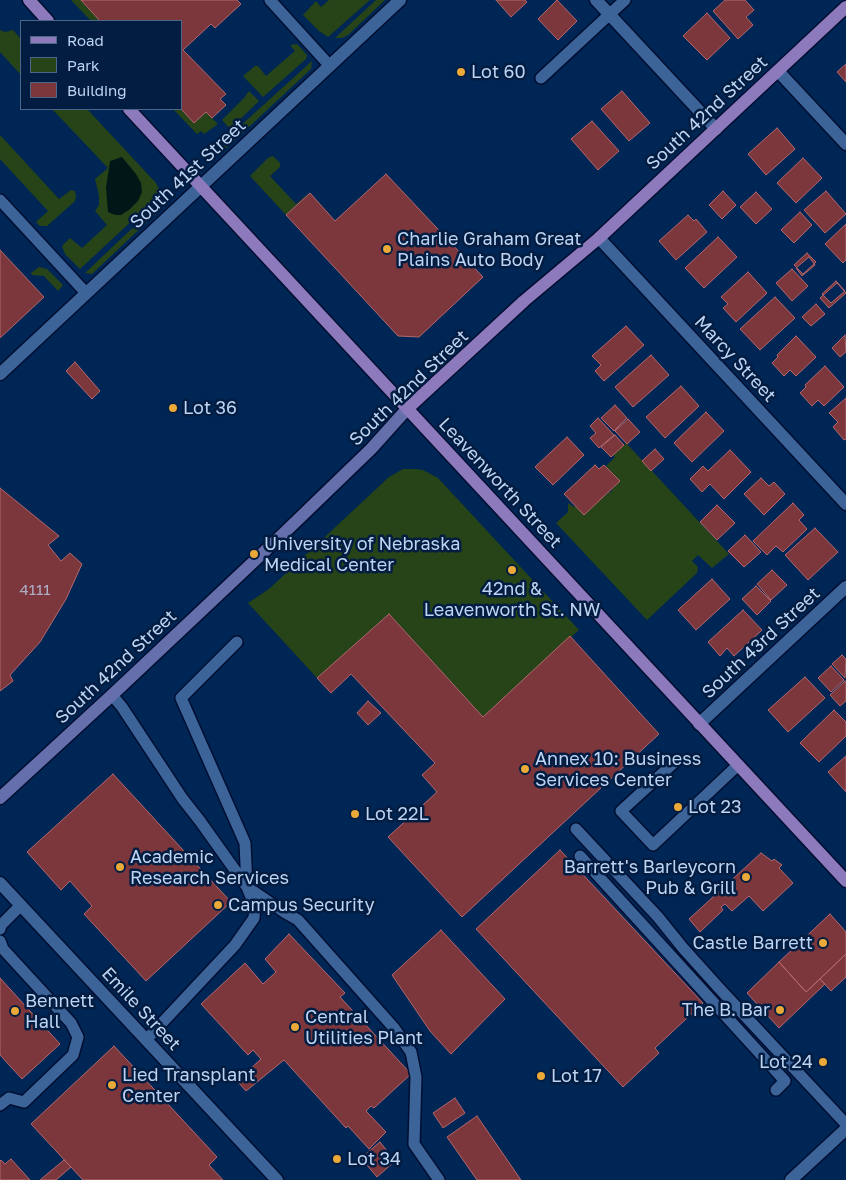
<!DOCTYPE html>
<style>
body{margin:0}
#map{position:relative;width:846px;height:1180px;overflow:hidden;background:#002655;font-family:"Golos Text",sans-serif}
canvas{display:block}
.legend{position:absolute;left:20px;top:20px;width:162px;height:90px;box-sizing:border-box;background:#021d41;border:1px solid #4d6688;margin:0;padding:6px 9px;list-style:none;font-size:15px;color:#bed4f2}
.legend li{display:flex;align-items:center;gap:10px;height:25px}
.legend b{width:25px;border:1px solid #4d6688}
</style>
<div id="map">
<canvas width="846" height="1180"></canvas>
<ul class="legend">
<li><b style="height:6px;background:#8c7abd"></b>Road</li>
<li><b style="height:14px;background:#264417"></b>Park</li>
<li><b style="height:14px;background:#7c373d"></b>Building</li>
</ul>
</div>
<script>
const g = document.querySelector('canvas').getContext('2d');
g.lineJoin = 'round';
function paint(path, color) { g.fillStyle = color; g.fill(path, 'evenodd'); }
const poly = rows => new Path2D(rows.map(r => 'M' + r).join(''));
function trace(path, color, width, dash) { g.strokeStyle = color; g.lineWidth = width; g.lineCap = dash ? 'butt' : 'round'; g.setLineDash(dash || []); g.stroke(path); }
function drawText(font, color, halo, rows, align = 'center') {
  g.font = font + ' "Golos Text",sans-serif'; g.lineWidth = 5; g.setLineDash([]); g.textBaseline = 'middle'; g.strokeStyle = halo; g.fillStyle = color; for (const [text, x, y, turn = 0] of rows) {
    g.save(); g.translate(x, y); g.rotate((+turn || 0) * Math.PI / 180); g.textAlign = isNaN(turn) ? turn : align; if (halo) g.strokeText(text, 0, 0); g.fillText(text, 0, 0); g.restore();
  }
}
const green = poly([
 [71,0,81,0,100,21,91,21],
 [329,0,370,0,328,37,319,31,303,15,316,1,321,7],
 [376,0,385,0,348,35,342,38,335,38],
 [0,30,5,32,13,30,21,39,21,75,0,52],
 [297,44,307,55,306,59,263,97,243,76,255,66,258,66,266,76,295,51,290,45],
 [312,61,311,69,221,153,217,147],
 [249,91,259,101,230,129,222,120,244,98],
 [52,109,87,109,156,183,160,191,159,194,149,205,80,269,65,254,62,246,70,238,82,248,107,225,95,211,99,205,99,196,95,179,108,168],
 [173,109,181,109,194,123,206,112,218,124,204,134,201,131,197,134],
 [0,135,59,199,71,190,75,191,76,198,74,202,47,226,40,226,36,222,48,211,0,159],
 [273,156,280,163,280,167,270,176,296,204,309,193,286,215,250,176,268,158],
 [161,201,165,205,92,274,85,273],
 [39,267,47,269,63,285,58,291,44,276,32,275,31,273],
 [626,443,729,554,712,568,698,555,692,561,698,567,697,573,647,620,556,523,568,512,568,503,574,507,575,506,584,515,609,492,612,492,611,490,620,481,606,466,615,457,613,455],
 [403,469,416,469,423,470,438,478,579,630,483,717,389,614,317,678,248,603,269,589,389,477]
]);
const water = poly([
 [122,157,136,174,141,183,142,192,138,201,129,210,121,215,115,215,108,212,106,188,110,161]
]);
const building = poly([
 [81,0,237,0,241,4,215,28,211,24,183,50,226,94,220,99,226,105,212,118,206,112,194,123,181,109,181,21,100,21,81,0],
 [496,0,525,0,527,2,511,17,496,0],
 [557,0,577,21,558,40,538,19,557,0],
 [725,0,745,0,754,10,746,17,753,25,738,39,713,11,725,0],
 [707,13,730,38,707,60,683,36,707,13],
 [846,64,846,82,837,72,846,64],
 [622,91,650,123,629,141,601,109,622,91],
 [592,121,619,151,598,170,571,139,592,121],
 [777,128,795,149,766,175,748,154,777,128],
 [803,158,822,178,796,203,777,183,803,158],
 [386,174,483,277,419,337,398,336,286,215,310,193,335,221,386,174],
 [723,191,736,205,722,219,709,205,723,191],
 [826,191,846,214,825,233,804,210,826,191],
 [756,192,772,209,756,224,740,207,756,192],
 [800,212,812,225,794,243,781,230,800,212],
 [688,215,694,221,696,219,707,232,676,260,659,241,688,215],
 [846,224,846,260,843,263,825,244,846,224],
 [718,237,737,257,704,288,685,268,718,237],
 [0,250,44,297,0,338,0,250],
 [807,253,816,262,803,274,794,265,807,253],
 [809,257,815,265,802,276,796,268,809,257],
 [792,269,808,286,792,301,776,283,792,269],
 [748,272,767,293,736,322,723,308,728,304,721,297,748,272],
 [836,281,845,291,831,303,822,294,836,281],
 [837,283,846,293,829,308,820,298,837,283],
 [775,297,795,318,760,350,740,329,775,297],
 [816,304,825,314,811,326,802,317,816,304],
 [626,326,644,345,604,381,595,371,601,365,592,356,626,326],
 [845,335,846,352,840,357,832,348,845,335],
 [796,336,816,357,796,376,790,370,784,376,772,363,778,357,777,355,796,336],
 [651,355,669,375,633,407,615,387,651,355],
 [75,362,100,391,92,399,66,371,75,362],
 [825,366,844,387,824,406,818,400,812,406,800,393,806,387,805,385,825,366],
 [681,386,699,406,665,438,646,417,681,386],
 [846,398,846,439,844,440,833,427,838,422,829,413,846,398],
 [615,405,627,418,614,431,601,418,615,405],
 [706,412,724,431,692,462,674,443,706,412],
 [598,418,614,435,599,448,590,438,596,433,590,426,598,418],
 [628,419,640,432,627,444,615,431,628,419],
 [615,435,624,445,611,457,601,447,615,435],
 [567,437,584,455,553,485,535,467,567,437],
 [655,449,664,459,651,471,642,461,655,449],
 [730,450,751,472,724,499,710,484,702,492,690,479,703,466,708,471,730,450],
 [595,465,599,469,604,465,620,481,584,515,564,494,595,465],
 [761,478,769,486,774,482,785,494,764,515,744,494,761,478],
 [0,488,59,536,48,545,61,561,70,553,82,564,66,599,40,642,10,675,13,681,0,691,0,488],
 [793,503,804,515,799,520,807,529,783,552,776,546,767,555,753,541,793,503],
 [717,505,735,523,717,540,700,522,717,505],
 [815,528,838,552,808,580,785,555,815,528],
 [745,535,761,552,744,567,728,551,745,535],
 [772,570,787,585,771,600,757,584,772,570],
 [712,579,730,599,696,630,678,610,712,579],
 [756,586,771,601,757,615,742,599,756,586],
 [743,610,762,630,734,656,727,648,720,656,708,642,743,610],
 [389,614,483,717,570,636,659,734,462,917,388,837,437,792,422,775,435,763,351,674,331,693,317,678,389,614],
 [842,655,846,659,845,678,832,664,842,655],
 [831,666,844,680,831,692,818,678,831,666],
 [805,677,825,698,788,732,768,710,805,677],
 [845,681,846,683,846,701,840,706,830,695,845,681],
 [368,701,381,713,368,725,357,713,368,701],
 [834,710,846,722,846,736,819,762,800,743,834,710],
 [846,756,846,792,828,772,846,756],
 [113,774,231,902,146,981,84,914,92,906,70,881,61,890,27,852,113,774],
 [560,850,703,1003,655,1048,659,1053,623,1087,476,929,560,850],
 [761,853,772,861,774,859,782,865,779,868,793,883,763,911,749,896,732,911,725,904,721,907,723,910,700,932,689,919,761,853],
 [830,914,846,932,846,954,806,992,779,962,830,914],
 [441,930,505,999,451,1054,430,1031,392,975,441,930],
 [289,934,345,993,340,997,411,1074,374,1108,371,1106,366,1111,386,1132,369,1149,348,1126,346,1128,284,1060,246,1091,237,1081,261,1059,253,1050,248,1055,201,1004,245,963,263,984,276,972,265,959,289,934],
 [846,954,846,977,831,991,820,979,846,954],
 [779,962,806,992,820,979,825,984,779,1028,747,993,779,962],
 [0,978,60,1044,22,1079,0,1055,0,978],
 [114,1046,217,1157,209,1165,223,1180,83,1180,31,1124,114,1046],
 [455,1098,465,1113,443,1128,433,1113,455,1098],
 [477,1116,521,1180,477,1180,447,1137,477,1116],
 [380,1142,395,1161,377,1177,361,1158,380,1142],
 [11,1159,30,1180,0,1180,0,1161,1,1160,5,1164,11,1159],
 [64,1160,71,1167,56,1180,40,1180,64,1160]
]);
const lane = poly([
 [270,0,330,66],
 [541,78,625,0],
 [0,200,86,293],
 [237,642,181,698,245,843,247,887,284,912,298,920,394,1028,411,1052,416,1077,414,1144,439,1180],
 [112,695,122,707,182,798,200,821,247,887,255,907,254,918,235,945,146,1040],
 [677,760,621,811,653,845,738,765],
 [576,829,658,917,683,948,719,988,846,1124],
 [580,856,785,1081,776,1090],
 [0,929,1,925,21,905],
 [0,941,3,949,71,1023,78,1037,73,1055,24,1102,9,1098,0,1105]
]);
const street = poly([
 [596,0,716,129],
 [778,71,846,144],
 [599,238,846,504],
 [0,374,400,0],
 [699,724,846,587],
 [0,883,277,1180],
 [791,1180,846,1129]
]);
const secondary = poly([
 [0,798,112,695,283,534,371,449,407,409]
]);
const primary = poly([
 [29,0,48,21],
 [129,109,846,881],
 [407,409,524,301,599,238,846,7]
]);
const markers = [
 [461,72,5,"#eba93a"],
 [387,249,5,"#eba93a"],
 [173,408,5,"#eba93a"],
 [254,554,5,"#eba93a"],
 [512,570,5,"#eba93a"],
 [525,769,5,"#eba93a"],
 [678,807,5,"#eba93a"],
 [355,814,5,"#eba93a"],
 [120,867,5,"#eba93a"],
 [746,877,5,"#eba93a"],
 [218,905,5,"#eba93a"],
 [823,943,5,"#eba93a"],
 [780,1010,5,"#eba93a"],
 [15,1011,5,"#eba93a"],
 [295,1027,5,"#eba93a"],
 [823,1062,5,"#eba93a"],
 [541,1076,5,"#eba93a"],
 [112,1085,5,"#eba93a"],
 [337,1159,5,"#eba93a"]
];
const numberNames = [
 ["4111",35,590]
];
const poiNames = [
 ["Lot 60",471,72],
 ["Charlie Graham Great",397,239],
 ["Plains Auto Body",397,260],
 ["Lot 36",183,408],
 ["University of Nebraska",264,544],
 ["Medical Center",264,565],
 ["42nd &",512,589,"center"],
 ["Leavenworth St. NW",512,610,"center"],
 ["Annex 10: Business",535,759],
 ["Services Center",535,780],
 ["Lot 23",688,807],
 ["Lot 22L",365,814],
 ["Academic",130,857],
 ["Research Services",130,878],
 ["Barrett's Barleycorn",736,867,"right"],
 ["Pub & Grill",736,888,"right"],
 ["Campus Security",228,905],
 ["Castle Barrett",813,943,"right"],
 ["Bennett",25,1001],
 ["Hall",25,1022],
 ["The B. Bar",770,1010,"right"],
 ["Central",305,1017],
 ["Utilities Plant",305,1038],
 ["Lot 24",813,1062,"right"],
 ["Lied Transplant",122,1075],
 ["Center",122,1096],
 ["Lot 17",551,1076],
 ["Lot 34",347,1159]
];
const streetNames = [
 ["South 42nd Street",707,113,-43],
 ["South 41st Street",188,174,-43],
 ["Marcy Street",735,359,47],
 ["South 42nd Street",409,388,-44],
 ["Leavenworth Street",500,483,47],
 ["South 43rd Street",761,643,-43],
 ["South 42nd Street",116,667,-43],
 ["Emile Street",141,1009,47]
];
paint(green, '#264417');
paint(water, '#001617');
paint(building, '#7c373d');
trace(building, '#b3686d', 1);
trace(lane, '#000e31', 14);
trace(street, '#000e31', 15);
trace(secondary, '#000e31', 15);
trace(primary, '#000e31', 15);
trace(lane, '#3d6499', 11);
trace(street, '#3d6499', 12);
trace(secondary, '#646fab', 12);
trace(primary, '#8c7abd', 12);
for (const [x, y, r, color] of markers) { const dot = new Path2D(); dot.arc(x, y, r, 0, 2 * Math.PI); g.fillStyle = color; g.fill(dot); trace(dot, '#021d41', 2); }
drawText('15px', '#aeadc5', null, numberNames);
drawText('18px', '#bed4f2', '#021d41', poiNames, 'left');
drawText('18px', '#bed4f2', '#021d41', streetNames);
</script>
